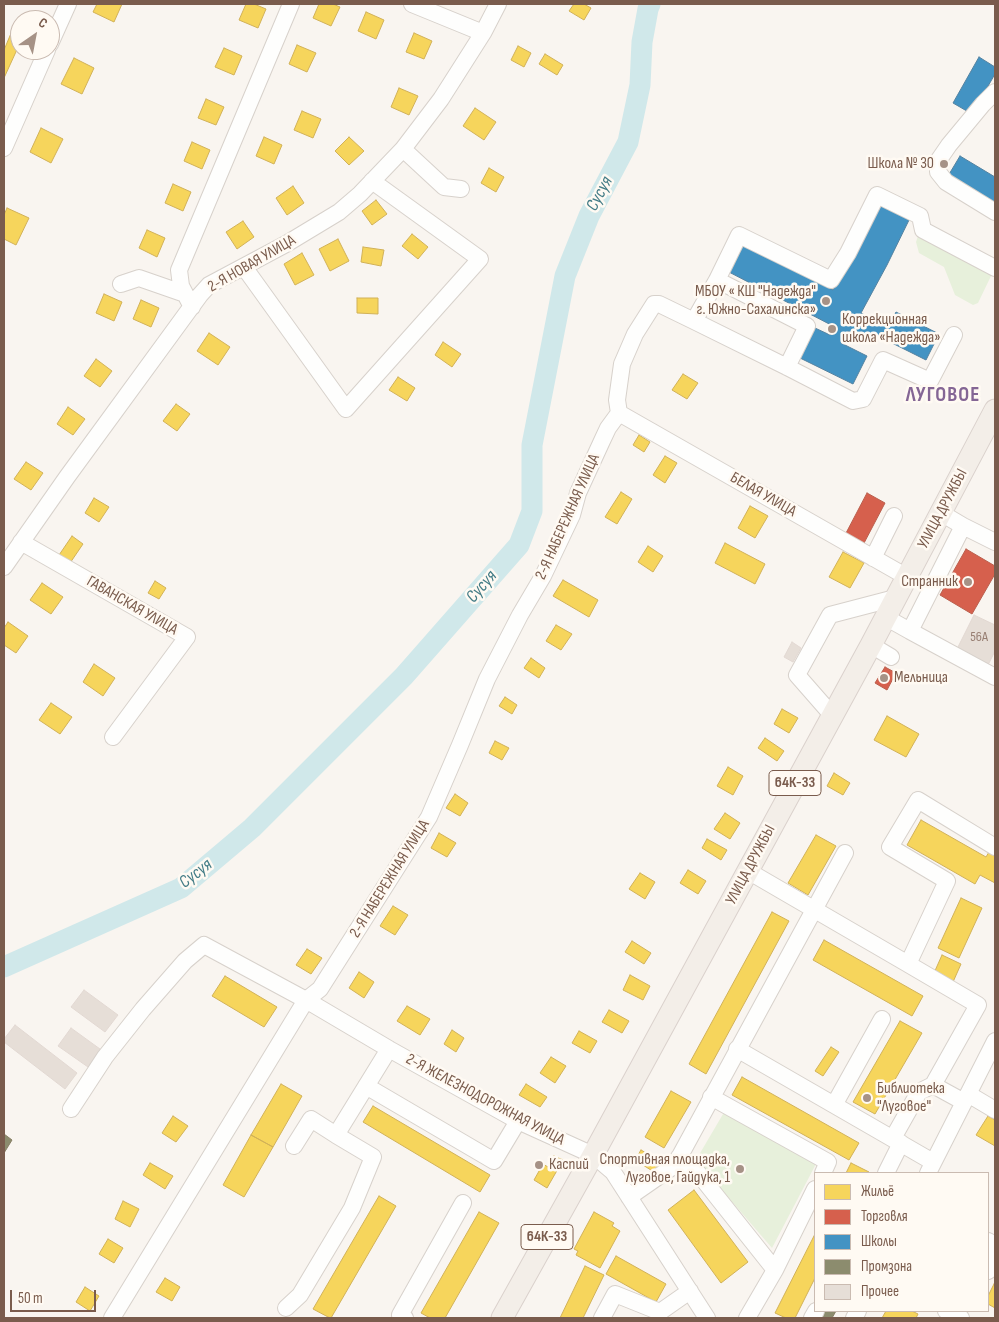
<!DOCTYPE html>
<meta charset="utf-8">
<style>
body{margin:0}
#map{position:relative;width:999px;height:1322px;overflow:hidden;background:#f9f5f0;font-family:"Sofia Sans Condensed",sans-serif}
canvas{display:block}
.frame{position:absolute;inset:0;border:5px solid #7a5c4d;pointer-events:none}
.legend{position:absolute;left:814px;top:1172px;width:175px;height:140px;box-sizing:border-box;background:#fffaf3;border:1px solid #cabbb1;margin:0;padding:6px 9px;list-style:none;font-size:15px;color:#7a5c4d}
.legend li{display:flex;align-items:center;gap:10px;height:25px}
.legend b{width:25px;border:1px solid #cabbb1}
.north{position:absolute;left:10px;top:10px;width:50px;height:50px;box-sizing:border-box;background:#fffaf3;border:1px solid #cabbb1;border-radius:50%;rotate:33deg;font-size:14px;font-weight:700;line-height:20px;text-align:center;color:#7a5c4d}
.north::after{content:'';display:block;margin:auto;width:18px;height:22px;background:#a69286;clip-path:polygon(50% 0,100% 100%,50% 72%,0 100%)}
.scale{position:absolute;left:10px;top:1290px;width:86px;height:22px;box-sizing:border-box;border:2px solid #7a5c4d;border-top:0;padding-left:6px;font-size:15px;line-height:18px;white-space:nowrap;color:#7a5c4d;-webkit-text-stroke:4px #fffaf3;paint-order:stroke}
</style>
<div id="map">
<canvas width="999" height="1322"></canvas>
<div class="frame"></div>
<ul class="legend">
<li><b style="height:14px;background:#f6d55c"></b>Жильё</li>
<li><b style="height:14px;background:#d6604d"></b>Торговля</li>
<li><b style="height:14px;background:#4393c3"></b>Школы</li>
<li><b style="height:14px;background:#8c8c6e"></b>Промзона</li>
<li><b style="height:14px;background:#e6ded7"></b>Прочее</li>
</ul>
<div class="north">С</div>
<div class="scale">50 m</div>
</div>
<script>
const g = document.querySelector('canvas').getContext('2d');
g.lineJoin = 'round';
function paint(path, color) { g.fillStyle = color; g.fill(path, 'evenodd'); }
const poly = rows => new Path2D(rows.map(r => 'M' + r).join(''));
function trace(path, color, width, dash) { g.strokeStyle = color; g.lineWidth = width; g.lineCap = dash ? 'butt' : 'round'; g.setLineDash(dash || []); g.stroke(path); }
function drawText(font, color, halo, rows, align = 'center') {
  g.font = font + ' "Sofia Sans Condensed",sans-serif'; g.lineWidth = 5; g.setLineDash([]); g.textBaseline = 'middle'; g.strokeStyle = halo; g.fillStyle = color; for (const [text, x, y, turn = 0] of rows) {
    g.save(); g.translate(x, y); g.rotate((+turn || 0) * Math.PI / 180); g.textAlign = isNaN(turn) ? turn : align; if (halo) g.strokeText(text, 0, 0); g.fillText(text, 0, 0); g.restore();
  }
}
const green = poly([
 [919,233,991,272,991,276,978,303,973,305,955,295,944,267,919,253,916,242],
 [726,1109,817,1162,772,1248,696,1160]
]);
const homes = poly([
 [97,4,122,4,114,22,93,12,97,4],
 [246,4,254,4,266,9,258,28,239,20,246,4],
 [319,4,333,4,340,7,331,26,313,18,319,4],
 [574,4,584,4,591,8,584,20,569,11,574,4],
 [366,12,384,20,376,39,358,31,366,12],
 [12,31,20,35,20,43,4,78,4,50,12,31],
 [414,33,432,41,424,59,406,52,414,33],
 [297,45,316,53,307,72,289,64,297,45],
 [518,46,531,53,524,67,511,60,518,46],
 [224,48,242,56,234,75,215,67,224,48],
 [545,54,563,65,557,75,539,64,545,54],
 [74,58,94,68,82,94,61,84,74,58],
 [399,88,418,96,409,115,391,107,399,88],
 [206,99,224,107,216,125,198,118,206,99],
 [475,108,496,122,484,140,463,126,475,108],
 [302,111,321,119,313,138,294,130,302,111],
 [41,128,63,139,51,163,30,152,41,128],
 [264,137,282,145,274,164,256,156,264,137],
 [349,137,364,151,349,165,335,151,349,137],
 [192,142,210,150,202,169,184,161,192,142],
 [489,168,504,177,496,192,481,183,489,168],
 [173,184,191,192,183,211,165,203,173,184],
 [293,186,304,203,287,215,276,198,293,186],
 [376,200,387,214,372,225,362,211,376,200],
 [7,208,29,218,16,245,4,239,4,215,7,208],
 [243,221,254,237,237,249,226,232,243,221],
 [147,230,165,238,157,257,139,248,147,230],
 [412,234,428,247,418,259,402,246,412,234],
 [338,239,349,261,330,271,319,249,338,239],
 [363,247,384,250,381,266,361,262,363,247],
 [302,253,314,275,295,285,284,264,302,253],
 [104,294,122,302,114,321,96,313,104,294],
 [357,298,378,298,378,314,357,313,357,298],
 [141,300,159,308,151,327,133,319,141,300],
 [209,333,230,347,218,365,197,351,209,333],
 [443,342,461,354,452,367,435,355,443,342],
 [96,359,112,371,100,387,84,376,96,359],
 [683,374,698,383,687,399,672,390,683,374],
 [398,377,415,388,407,401,389,390,398,377],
 [176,404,190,414,177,431,163,421,176,404],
 [68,407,85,419,73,435,57,424,68,407],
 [639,435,650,442,644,452,633,445,639,435],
 [665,456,677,463,665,483,653,475,665,456],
 [26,462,43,473,31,490,14,479,26,462],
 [621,492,632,499,617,524,605,517,621,492],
 [94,498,109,507,99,522,85,513,94,498],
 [750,506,768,516,755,538,738,528,750,506],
 [72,536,83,544,68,566,57,558,72,536],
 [725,543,765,564,755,584,715,563,725,543],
 [648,546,663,556,653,572,638,562,648,546],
 [843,552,864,563,850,588,829,577,843,552],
 [563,580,598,600,589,617,553,596,563,580],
 [155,581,166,588,159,599,148,593,155,581],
 [42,583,63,597,51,614,30,600,42,583],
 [8,622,28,636,16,653,4,645,4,628,8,622],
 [556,625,572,634,561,650,546,641,556,625],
 [531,658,545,668,539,678,524,668,531,658],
 [94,664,115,678,103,696,83,682,94,664],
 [505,697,517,705,512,714,499,706,505,697],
 [51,703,72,717,60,734,39,720,51,703],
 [782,709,798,718,789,733,774,724,782,709],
 [887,716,919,734,906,757,874,740,887,716],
 [765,738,784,751,777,761,758,748,765,738],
 [495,741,509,748,502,760,489,753,495,741],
 [728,767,743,776,733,795,717,786,728,767],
 [834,773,850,783,843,795,827,786,834,773],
 [455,794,468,803,460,816,446,808,455,794],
 [725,813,740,823,730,839,714,829,725,813],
 [921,820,986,857,989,852,995,856,995,883,980,875,975,884,907,845,921,820],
 [439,833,456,843,447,857,431,848,439,833],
 [816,835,836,846,808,895,788,883,816,835],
 [707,839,727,850,721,860,702,848,707,839],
 [688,870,706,881,698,894,680,883,688,870],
 [640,873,655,882,645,899,629,889,640,873],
 [961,898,982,908,959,958,938,948,961,898],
 [393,906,408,915,395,935,380,926,393,906],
 [772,912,789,921,706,1074,689,1064,772,912],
 [824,940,923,996,912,1016,813,960,824,940],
 [632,941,651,953,644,964,625,952,632,941],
 [307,949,322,958,311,974,296,965,307,949],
 [942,955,961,964,953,982,934,973,942,955],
 [359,972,374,982,364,998,349,988,359,972],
 [630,975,650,986,643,1000,623,990,630,975],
 [225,976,277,1007,264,1027,212,996,225,976],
 [407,1006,430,1019,420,1035,397,1021,407,1006],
 [609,1010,629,1021,622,1033,602,1022,609,1010],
 [900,1021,922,1033,875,1114,853,1102,900,1021],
 [452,1030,464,1038,456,1052,444,1044,452,1030],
 [579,1031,597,1041,590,1053,572,1043,579,1031],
 [831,1047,839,1052,823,1076,815,1071,831,1047],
 [551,1057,566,1066,555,1083,540,1073,551,1057],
 [742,1077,859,1143,849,1160,732,1095,742,1077],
 [281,1084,302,1096,273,1147,251,1135,281,1084],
 [526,1084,547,1097,540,1107,519,1095,526,1084],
 [671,1091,691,1102,664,1148,645,1137,671,1091],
 [373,1106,490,1175,480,1192,363,1122,373,1106],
 [173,1116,188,1126,176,1142,162,1133,173,1116],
 [988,1116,995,1120,995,1146,976,1135,988,1116],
 [251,1135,273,1147,244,1197,223,1185,251,1135],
 [641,1150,660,1161,654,1172,635,1160,641,1150],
 [554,1156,563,1160,547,1188,534,1180,543,1164,548,1167,554,1156],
 [150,1163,173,1176,165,1189,143,1175,150,1163],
 [851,1163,869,1172,868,1173,846,1173,851,1163],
 [694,1190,748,1262,721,1283,668,1210,694,1190],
 [379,1196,396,1206,331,1318,330,1318,313,1309,379,1196],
 [123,1201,139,1209,130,1227,115,1219,123,1201],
 [479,1212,499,1223,445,1318,430,1318,421,1313,479,1212],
 [594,1212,614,1223,612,1226,620,1231,600,1268,576,1255,578,1251,574,1249,594,1212],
 [815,1234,815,1278,795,1318,786,1318,775,1313,815,1234],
 [108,1239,123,1248,114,1263,99,1254,108,1239],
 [616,1256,666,1284,656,1302,606,1274,616,1256],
 [585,1266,604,1275,583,1318,560,1318,585,1266],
 [165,1278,180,1287,172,1301,156,1292,165,1278],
 [994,1284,995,1285,995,1308,988,1304,988,1296,994,1284],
 [85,1287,99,1296,90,1311,76,1302,85,1287],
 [886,1311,912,1311,918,1314,916,1318,882,1318,886,1311]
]);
const shops = poly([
 [867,493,885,503,863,545,845,535,867,493],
 [966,549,995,566,995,574,972,614,940,595,966,549],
 [885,667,896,673,887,690,875,683,885,667]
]);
const schools = poly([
 [979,57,995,67,995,74,972,114,953,103,979,57],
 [960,156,995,177,995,203,948,176,960,156],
 [878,201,910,218,887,265,861,313,888,327,896,312,939,334,926,360,874,334,870,343,848,331,841,343,867,356,853,384,800,358,815,328,830,335,835,327,727,271,742,243,833,290,878,201]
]);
const industry = poly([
 [4,1134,12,1140,4,1153,4,1134],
 [823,1311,836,1311,832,1318,819,1318,823,1311]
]);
const river = poly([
 [4,967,181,888,252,828,404,676,519,545,532,511,532,445,565,276,589,216,628,142,640,85,642,42,648,9,650,4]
]);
const building = poly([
 [974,615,995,625,995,651,988,665,957,649,974,615],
 [792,642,801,648,793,662,784,657,792,642],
 [84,990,118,1015,105,1032,71,1007,84,990],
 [15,1025,77,1073,65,1089,4,1042,4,1039,15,1025],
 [71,1028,100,1049,88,1067,58,1046,71,1028]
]);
const minor = poly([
 [412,4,483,33],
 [50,44,68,4],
 [995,92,983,104,949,145,938,161,938,172,946,182,995,212],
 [4,148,47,50],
 [403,149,444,187,461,189],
 [244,267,346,409,480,259,372,181],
 [717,280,807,326,787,367],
 [121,284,139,278,185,294],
 [192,307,181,286,179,270,291,4],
 [954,335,930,381,883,360,863,399,853,401,787,367,694,321,717,280,739,235,831,280,848,253,877,195,920,216,923,230,995,268],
 [619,413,907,577],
 [619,413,617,400,622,364,635,334,654,304,659,304,694,321],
 [941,513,963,526,995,542],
 [21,542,187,637,113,737],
 [873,558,894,516],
 [4,567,67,477,200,295,209,285,286,244,339,212,360,194,403,149,441,99,483,33,498,4],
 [885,617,910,631,963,526],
 [910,631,995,677],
 [871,645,891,657],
 [832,715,797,675,830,615,895,598],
 [748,871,908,964,947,881,890,847,918,800,995,847],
 [908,964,978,1005,933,1085,964,1102],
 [737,1049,933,1162],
 [366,1086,494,1161,518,1121],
 [968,1094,995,1110],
 [711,1097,828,1162,823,1173],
 [834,1105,882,1019],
 [71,1109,105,1057,143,1009,185,961,204,945,306,1000,389,1049,518,1121,593,1155,613,1172,707,1318],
 [893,1138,919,1092,933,1085],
 [294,1146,311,1119,336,1135],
 [679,1157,698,1173,775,1270,747,1318],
 [886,1173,901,1143],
 [928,1173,995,1041],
 [629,1197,675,1165,845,853],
 [988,1241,995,1245],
 [775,1270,815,1189],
 [988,1271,995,1256],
 [286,1308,300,1295,352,1208,373,1157,336,1135,389,1049],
 [946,1311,961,1318],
 [112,1318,306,1000,320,989,429,817,460,745,487,679,520,615,543,576,572,515,578,493,601,443,608,428,619,413],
 [405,1318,400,1315,463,1203],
 [602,1318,615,1294,660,1312,690,1291],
 [812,1318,816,1311],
 [854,1318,858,1311]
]);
const major = poly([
 [502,1318,593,1155,871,645,995,410]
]);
const markers = [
 [944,164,5,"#a69286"],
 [826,301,5,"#a69286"],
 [832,329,5,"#a69286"],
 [968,582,5,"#a69286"],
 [884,678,5,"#a69286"],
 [867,1098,5,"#a69286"],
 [539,1165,5,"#a69286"],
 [740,1169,5,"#a69286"]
];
const numberNames = [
 ["56А",979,637]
];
const shields = [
 [795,783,52],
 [547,1237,52]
];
const shieldNames = [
 ["64К-33",795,783],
 ["64К-33",547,1237]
];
const poiNames = [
 ["Школа № 30",934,164],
 ["МБОУ « КШ \"Надежда\"",816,292],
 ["г. Южно-Сахалинска»",816,310],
 ["Коррекционная",842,320,"left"],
 ["школа «Надежда»",842,338,"left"],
 ["Странник",958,582],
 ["Мельница",894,678,"left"],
 ["Библиотека",877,1089,"left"],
 ["\"Луговое\"",877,1107,"left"],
 ["Спортивная площадка,",730,1160],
 ["Луговое, Гайдука, 1",730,1178],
 ["Каспий",549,1165,"left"]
];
const streetNames = [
 ["2-Я НОВАЯ УЛИЦА",252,264,-30],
 ["БЕЛАЯ УЛИЦА",763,495,30],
 ["УЛИЦА ДРУЖБЫ",943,509,-62],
 ["2-Я НАБЕРЕЖНАЯ УЛИЦА",568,517,-66],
 ["ГАВАНСКАЯ УЛИЦА",132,606,30],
 ["УЛИЦА ДРУЖБЫ",751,865,-62],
 ["2-Я НАБЕРЕЖНАЯ УЛИЦА",390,879,-58],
 ["2-Я ЖЕЛЕЗНОДОРОЖНАЯ УЛИЦА",485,1100,28]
];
const waterNames = [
 ["Сусуя",600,194,-62],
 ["Сусуя",482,587,-49],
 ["Сусуя",196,874,-38]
];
const districtNames = [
 ["ЛУГОВОЕ",943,396]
];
paint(green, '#e7f0db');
paint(homes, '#f6d55c');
trace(homes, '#d1b158', 1);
paint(shops, '#d6604d');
trace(shops, '#ba5f4d', 1);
paint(schools, '#4393c3');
trace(schools, '#5482a0', 1);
paint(industry, '#8c8c6e');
trace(industry, '#877e64', 1);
trace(river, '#d0e8ea', 21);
paint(building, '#e6ded7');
trace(building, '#e2d8d2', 1);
trace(minor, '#d7d1cb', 18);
trace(major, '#dad1cc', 23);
trace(minor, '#fefefd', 16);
trace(major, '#f3eee8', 21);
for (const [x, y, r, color] of markers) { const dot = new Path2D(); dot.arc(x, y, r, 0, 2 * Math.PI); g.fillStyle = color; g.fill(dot); trace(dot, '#fffaf3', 2); }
drawText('14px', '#977e72', null, numberNames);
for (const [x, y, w] of shields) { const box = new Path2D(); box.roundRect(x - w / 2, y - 12.5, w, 25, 4); g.fillStyle = '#fffaf3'; g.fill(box); trace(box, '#7a5c4d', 1); }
drawText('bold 15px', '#7a5c4d', null, shieldNames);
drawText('16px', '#7a5c4d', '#fffaf3', poiNames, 'right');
drawText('16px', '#7a5c4d', '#fffaf3', streetNames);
drawText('italic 18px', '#437c86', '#fffaf3', waterNames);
g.letterSpacing = '1px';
drawText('bold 21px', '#846695', '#fffaf3', districtNames);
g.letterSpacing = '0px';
</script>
